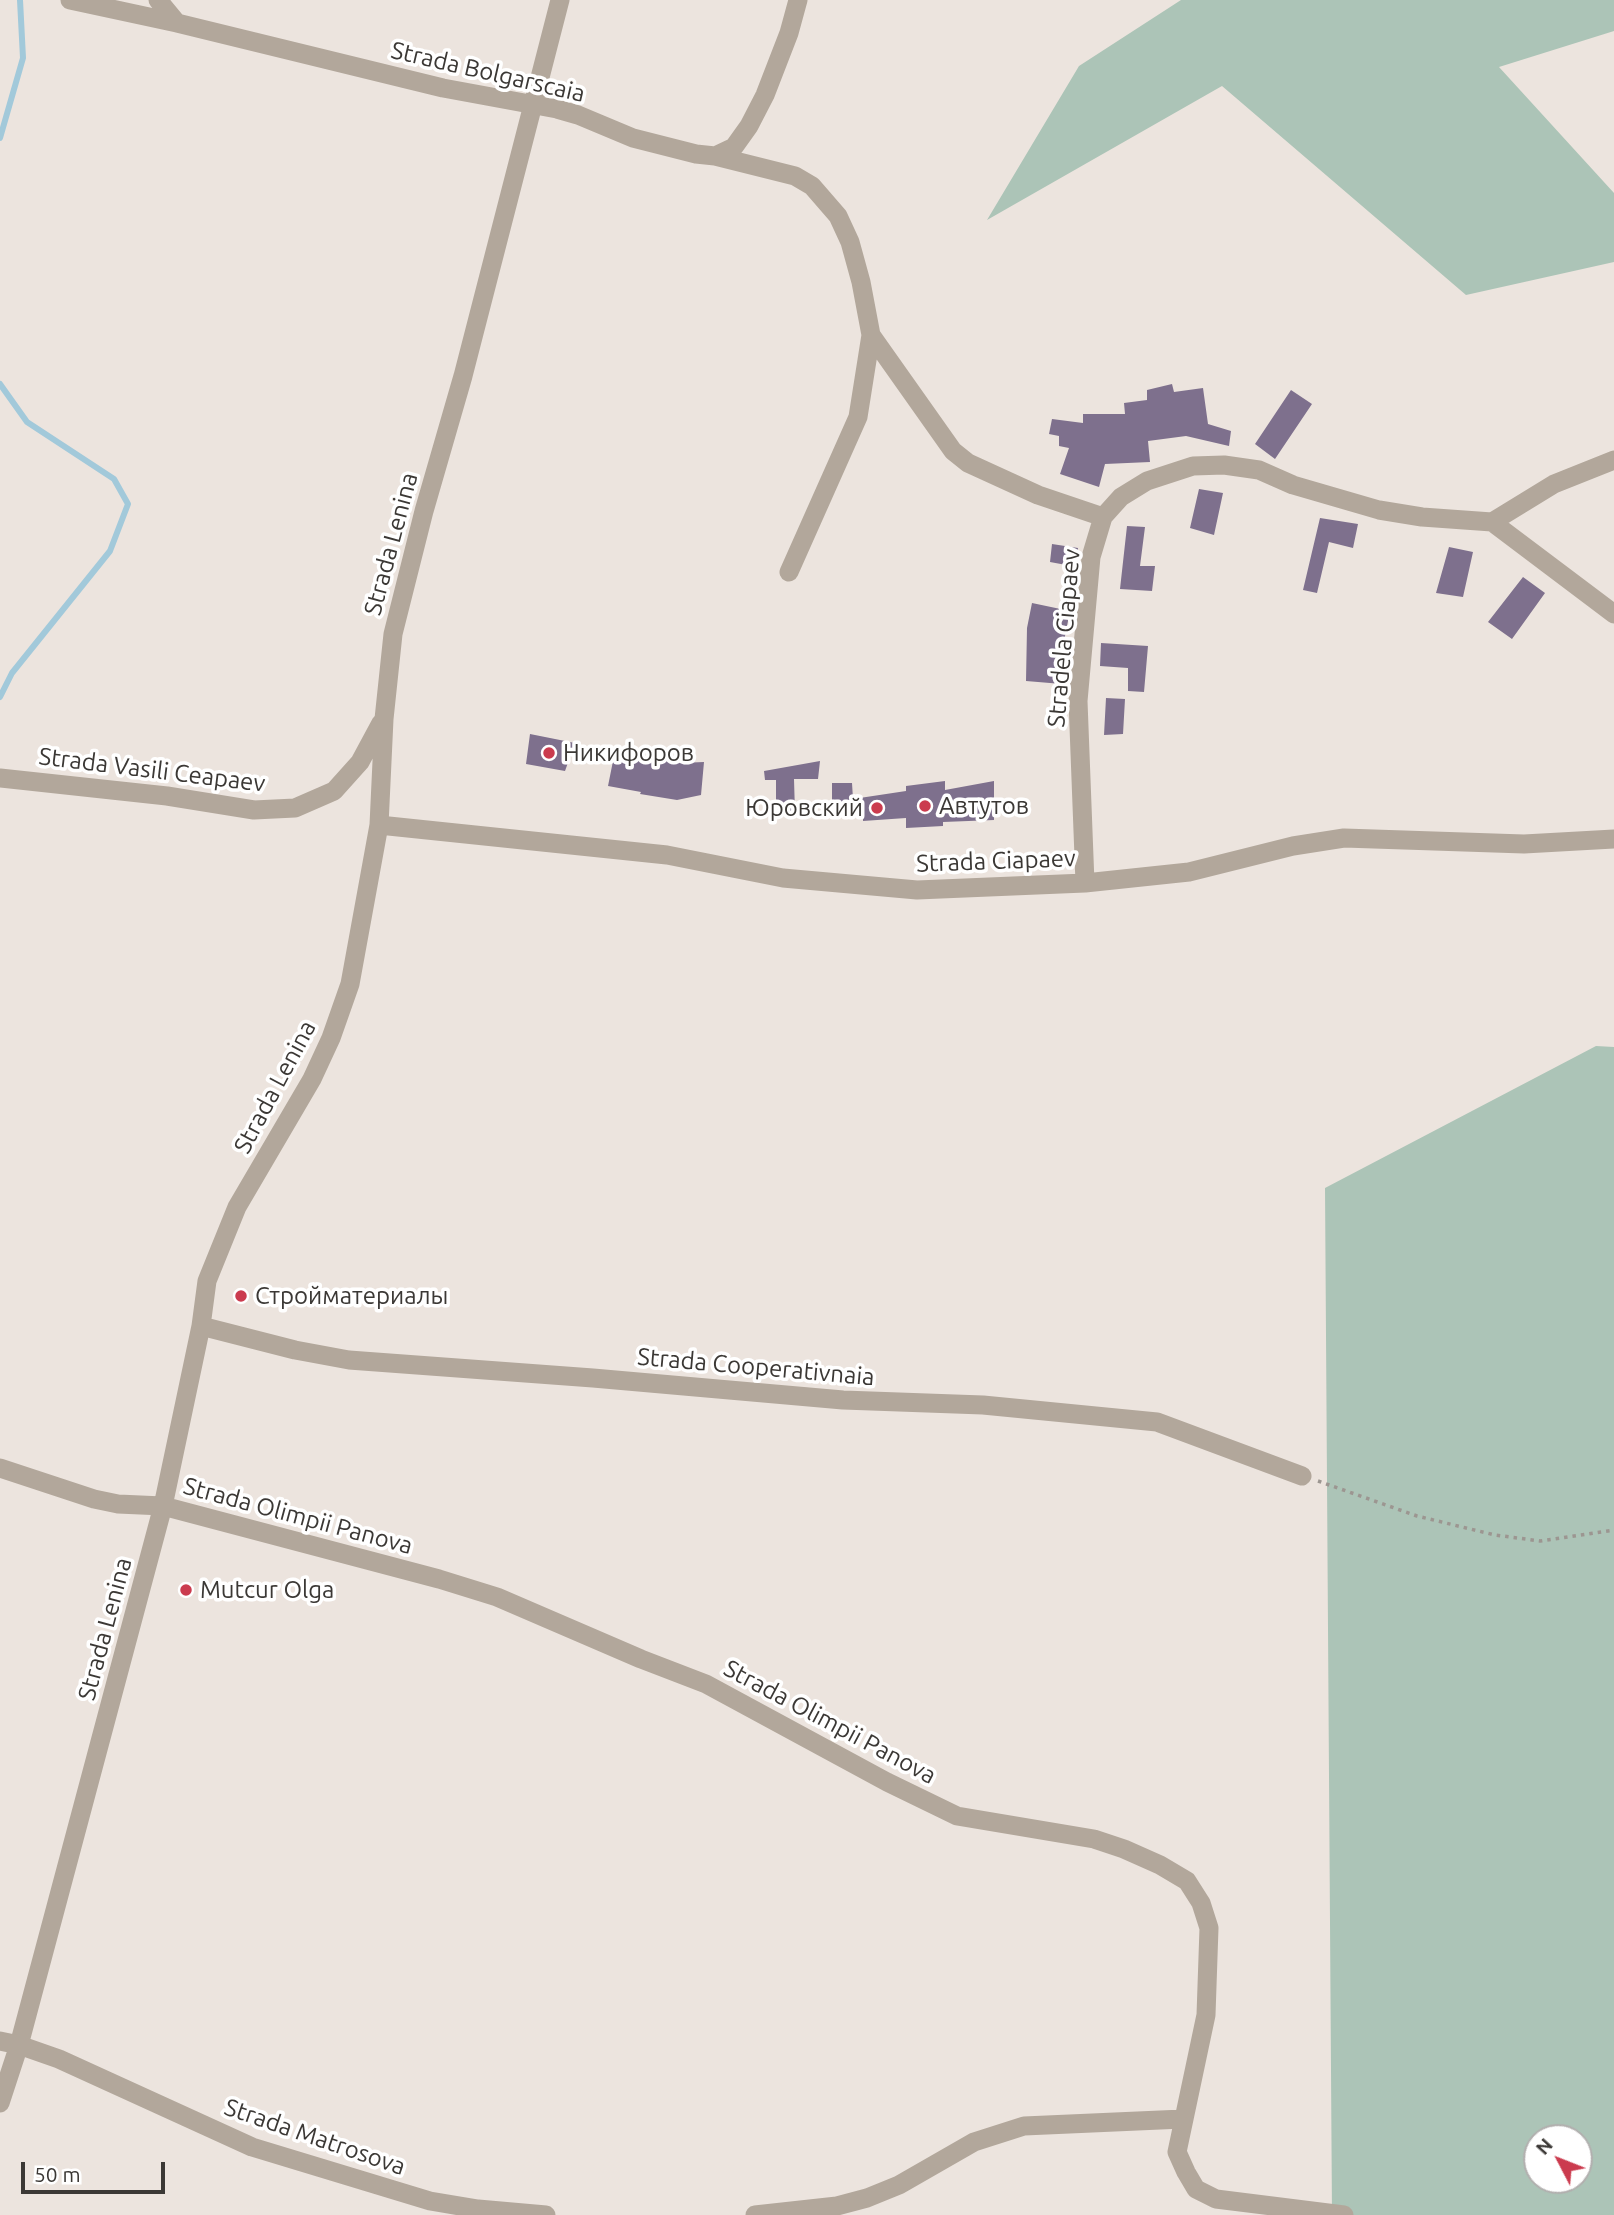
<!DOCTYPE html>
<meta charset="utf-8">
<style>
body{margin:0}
#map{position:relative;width:1614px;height:2215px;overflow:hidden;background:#ece4de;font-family:Ubuntu,sans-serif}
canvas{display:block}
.north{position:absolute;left:1523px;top:2124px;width:70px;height:70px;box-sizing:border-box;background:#fff;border:2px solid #b1afae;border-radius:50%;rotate:312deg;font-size:19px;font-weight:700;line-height:28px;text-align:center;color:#3b3835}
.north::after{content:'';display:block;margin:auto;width:24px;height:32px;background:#cb3b4e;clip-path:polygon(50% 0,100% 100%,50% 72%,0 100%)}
.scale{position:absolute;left:21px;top:2162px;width:144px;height:32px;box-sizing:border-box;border:4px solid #3b3835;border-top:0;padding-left:9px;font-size:21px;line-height:24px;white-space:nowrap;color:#3b3835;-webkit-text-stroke:5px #fff;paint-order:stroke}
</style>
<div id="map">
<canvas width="1614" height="2215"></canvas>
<div class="north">N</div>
<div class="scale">50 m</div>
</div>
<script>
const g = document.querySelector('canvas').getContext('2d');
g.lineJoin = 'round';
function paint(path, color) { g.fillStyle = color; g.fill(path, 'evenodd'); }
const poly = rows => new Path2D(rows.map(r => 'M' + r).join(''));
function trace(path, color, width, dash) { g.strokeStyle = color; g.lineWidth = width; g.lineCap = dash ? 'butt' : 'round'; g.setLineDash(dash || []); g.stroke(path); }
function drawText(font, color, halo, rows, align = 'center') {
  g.font = font + ' Ubuntu,sans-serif'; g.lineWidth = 7; g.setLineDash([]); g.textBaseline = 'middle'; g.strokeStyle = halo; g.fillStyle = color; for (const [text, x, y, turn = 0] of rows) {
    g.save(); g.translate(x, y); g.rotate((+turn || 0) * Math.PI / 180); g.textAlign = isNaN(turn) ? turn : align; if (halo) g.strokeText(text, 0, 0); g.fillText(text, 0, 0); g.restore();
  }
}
const green = poly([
 [1181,0,1614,0,1614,31,1499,67,1614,193,1614,262,1466,295,1222,86,987,220,1079,66],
 [1596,1046,1614,1047,1614,2215,1332,2215,1325,1188],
 [1537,2138,1579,2138,1579,2180,1537,2180]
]);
const stream = poly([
 [0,138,23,58,20,0],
 [0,384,27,422,114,479,128,504,110,551,12,673,0,697]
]);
const building = poly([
 [1172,384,1174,392,1203,388,1208,424,1231,431,1229,446,1186,436,1148,441,1150,462,1105,464,1099,487,1060,474,1069,448,1059,446,1059,436,1049,434,1052,419,1083,423,1083,414,1125,414,1124,403,1147,400,1147,390],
 [1291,390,1312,404,1275,459,1255,444],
 [1199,489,1223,493,1214,535,1190,528],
 [1320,518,1358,524,1353,548,1329,542,1317,593,1303,590],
 [1127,526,1145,527,1140,566,1155,566,1152,591,1120,589],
 [1052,544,1078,548,1077,567,1050,562],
 [1449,547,1473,552,1463,597,1436,593],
 [1523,577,1545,593,1512,639,1488,622],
 [1032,603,1070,611,1062,651,1062,684,1026,681,1027,628],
 [1101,643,1148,646,1144,692,1128,691,1128,668,1100,666],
 [1106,698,1125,699,1123,734,1104,735],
 [530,734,575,743,565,771,526,764],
 [627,755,680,763,704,762,701,795,677,800,640,794,641,792,608,786,614,756],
 [820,761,818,779,794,779,795,813,776,813,776,780,765,780,764,771],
 [945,781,945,790,994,781,994,820,943,822,943,826,906,828,906,818,863,821,863,817,832,816,832,783,852,783,853,799,906,791,906,786]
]);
const path = poly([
 [1318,1481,1417,1516,1495,1535,1540,1541,1614,1530]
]);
const minor = poly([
 [70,0,177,23,443,88,557,109,578,115,633,138,696,154,715,156,734,147,749,126,765,95,789,33,798,0],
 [158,0,177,23],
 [715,156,795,176,812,186,838,216,850,242,861,282,871,335,953,451,968,463,1038,495,1103,517],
 [1492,522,1554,484,1614,460],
 [789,572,858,417,871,335],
 [0,778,167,796,254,810,295,808,334,791,360,762,381,723],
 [379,825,667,855,783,878,917,890,1085,883,1189,872,1293,846,1344,838,1524,844,1614,839],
 [1085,883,1078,701,1091,557,1103,517,1121,497,1147,481,1193,466,1224,465,1259,470,1293,485,1379,510,1422,517,1492,522,1614,614],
 [201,1326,295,1350,349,1360,593,1378,843,1400,983,1405,1157,1422,1302,1476],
 [0,1468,94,1499,118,1504,163,1506,439,1579,497,1597,641,1659,706,1684,887,1782,957,1816,1094,1839,1124,1849,1160,1865,1187,1881,1201,1903,1209,1928,1206,2015,1177,2152,1186,2172,1196,2189,1216,2199,1344,2215],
 [0,2041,19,2045,59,2059,252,2147,430,2201,478,2209,546,2215],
 [0,2103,19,2045,163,1506,201,1326,207,1281,237,1207,312,1079,331,1038,350,984,379,825,384,719,393,634,424,511,463,376,560,0],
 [755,2215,837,2206,867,2198,899,2185,974,2142,1024,2126,1183,2119]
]);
const markers = [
 [549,753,7,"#cb3b4e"],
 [925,806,7,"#cb3b4e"],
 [877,808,7,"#cb3b4e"],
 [241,1296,7,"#cb3b4e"],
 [186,1590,7,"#cb3b4e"]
];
const streetNames = [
 ["Strada Bolgarscaia",488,72,13],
 ["Strada Lenina",391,544,-75],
 ["Stradela Ciapaev",1064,638,-85],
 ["Strada Vasili Ceapaev",152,770,7],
 ["Strada Ciapaev",996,861,-2],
 ["Strada Lenina",275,1087,-62],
 ["Strada Cooperativnaia",756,1367,5],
 ["Strada Olimpii Panova",298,1516,15],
 ["Strada Lenina",105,1629,-75],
 ["Strada Olimpii Panova",830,1722,28],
 ["Strada Matrosova",315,2137,19]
];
const poiNames = [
 ["Никифоров",563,753],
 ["Автутов",939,806],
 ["Юровский",863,808,"right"],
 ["Стройматериалы",255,1296],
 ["Mutcur Olga",200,1590]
];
paint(green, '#acc4b7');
trace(stream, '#a2c9da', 6);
paint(building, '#7e708d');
trace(path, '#9c9691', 3.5, [3.5, 5]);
trace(minor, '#b2a79b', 19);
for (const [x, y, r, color] of markers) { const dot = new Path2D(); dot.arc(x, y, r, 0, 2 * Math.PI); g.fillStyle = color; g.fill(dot); trace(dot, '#fff', 2.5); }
drawText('24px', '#3b3835', '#fff', streetNames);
drawText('24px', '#3b3835', '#fff', poiNames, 'left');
</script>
